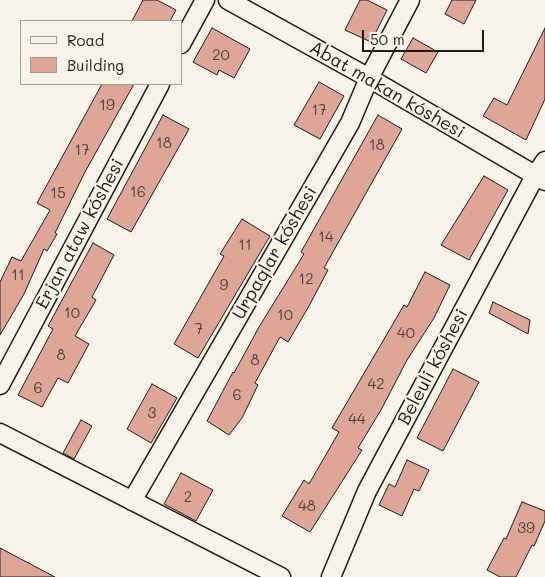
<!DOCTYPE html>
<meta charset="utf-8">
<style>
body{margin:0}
#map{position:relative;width:545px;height:577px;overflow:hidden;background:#f7f3e8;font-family:Mali,sans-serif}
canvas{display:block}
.legend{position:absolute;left:20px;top:20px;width:162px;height:65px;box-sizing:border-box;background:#f7f3e8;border:1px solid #9f9d96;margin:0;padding:6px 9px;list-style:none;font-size:15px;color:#1c1c1c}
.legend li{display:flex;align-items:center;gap:10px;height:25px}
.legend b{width:25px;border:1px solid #9f9d96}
.scale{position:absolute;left:362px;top:30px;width:122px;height:22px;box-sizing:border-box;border:2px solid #1c1c1c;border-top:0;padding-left:6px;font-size:15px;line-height:18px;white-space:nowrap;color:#1c1c1c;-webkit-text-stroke:4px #f7f3e8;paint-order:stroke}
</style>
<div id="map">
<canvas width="545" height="577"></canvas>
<ul class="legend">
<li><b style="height:6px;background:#f7f3e8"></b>Road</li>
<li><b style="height:14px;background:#dea697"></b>Building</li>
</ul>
<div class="scale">50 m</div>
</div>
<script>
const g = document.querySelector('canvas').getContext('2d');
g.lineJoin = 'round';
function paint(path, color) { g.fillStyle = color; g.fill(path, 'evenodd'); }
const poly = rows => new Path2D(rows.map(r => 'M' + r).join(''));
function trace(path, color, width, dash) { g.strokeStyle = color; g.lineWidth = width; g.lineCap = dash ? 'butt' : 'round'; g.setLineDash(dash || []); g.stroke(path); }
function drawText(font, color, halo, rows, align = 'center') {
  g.font = font + ' Mali,sans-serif'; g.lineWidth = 4.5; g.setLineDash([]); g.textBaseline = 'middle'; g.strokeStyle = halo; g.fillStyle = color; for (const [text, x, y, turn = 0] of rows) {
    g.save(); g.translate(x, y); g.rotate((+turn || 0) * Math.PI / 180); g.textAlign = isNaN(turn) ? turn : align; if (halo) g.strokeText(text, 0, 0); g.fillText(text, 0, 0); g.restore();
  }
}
const building = poly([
 [143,0,157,0,176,10,170,21,132,21,143,0],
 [360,0,367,0,387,10,371,42,345,30,360,0],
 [452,0,476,0,464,24,445,14,452,0],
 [212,28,250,49,234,78,219,70,217,75,193,62,212,28],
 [545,28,545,99,526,140,483,116,494,98,507,105,545,28],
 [413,38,438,52,426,73,401,59,413,38],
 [319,82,344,96,320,139,294,125,319,82],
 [102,84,134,84,85,172,55,233,57,234,47,251,44,249,24,294,0,335,0,282,12,257,21,261,50,210,37,203,102,84],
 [163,115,189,129,131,232,107,219,163,115],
 [378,115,402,129,324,268,328,270,309,306,288,342,280,337,255,383,258,385,242,418,229,435,207,421,233,372,234,373,259,327,304,254,301,252,378,115],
 [484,176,508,190,469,260,441,245,484,176],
 [242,219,270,236,198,358,174,344,224,256,220,254,242,219],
 [93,243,114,255,92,297,96,300,75,336,89,344,68,383,58,378,42,407,18,395,53,329,48,326,93,243],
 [425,272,450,285,434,318,407,360,381,410,358,448,362,450,310,532,282,516,304,480,309,484,339,432,332,428,404,305,407,307,425,272],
 [493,302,530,320,528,334,489,313,493,302],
 [453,369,479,382,443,451,417,438,453,369],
 [152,384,177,398,151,443,127,429,152,384],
 [81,420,92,426,74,459,63,453,81,420],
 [407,460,429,470,419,491,414,489,402,516,379,505,389,484,395,487,407,460],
 [181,473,213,490,196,521,164,504,181,473],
 [522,502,545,511,545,521,534,546,532,545,516,577,500,577,487,570,504,538,506,539,522,502],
 [0,548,19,558,55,577,0,577,0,548]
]);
const minor = poly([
 [228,0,369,78,545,181],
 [181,44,205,0],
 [0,385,160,84],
 [0,433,281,577],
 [132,501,350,123,369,78,410,0],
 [331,577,367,491,535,176,545,161]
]);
const numberNames = [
 ["20",221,55],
 ["19",107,105],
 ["17",319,110],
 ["18",164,143],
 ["18",377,145],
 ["17",82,150],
 ["16",138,192],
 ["15",58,193],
 ["14",326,237],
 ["11",245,245],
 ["11",18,275],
 ["12",306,279],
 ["9",224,285],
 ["10",72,313],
 ["10",285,315],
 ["7",199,329],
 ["40",406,333],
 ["8",61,355],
 ["8",255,360],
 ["42",376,384],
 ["6",38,388],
 ["6",237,395],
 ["3",152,413],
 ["44",357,419],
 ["2",188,497],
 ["48",307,506],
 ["39",526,528]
];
const streetNames = [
 ["Abat makan kóshesi",387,90,30],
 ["Erjan ataw kóshesi",80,234,-62],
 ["Urpaqlar kóshesi",275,253,-60],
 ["Beleuli kóshesi",433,367,-62]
];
paint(building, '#dea697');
trace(building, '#1c1c1c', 1);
trace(minor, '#1c1c1c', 21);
trace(minor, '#f7f3e8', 18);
drawText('15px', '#4c3e3b', null, numberNames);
drawText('18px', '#1c1c1c', '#f7f3e8', streetNames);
</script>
